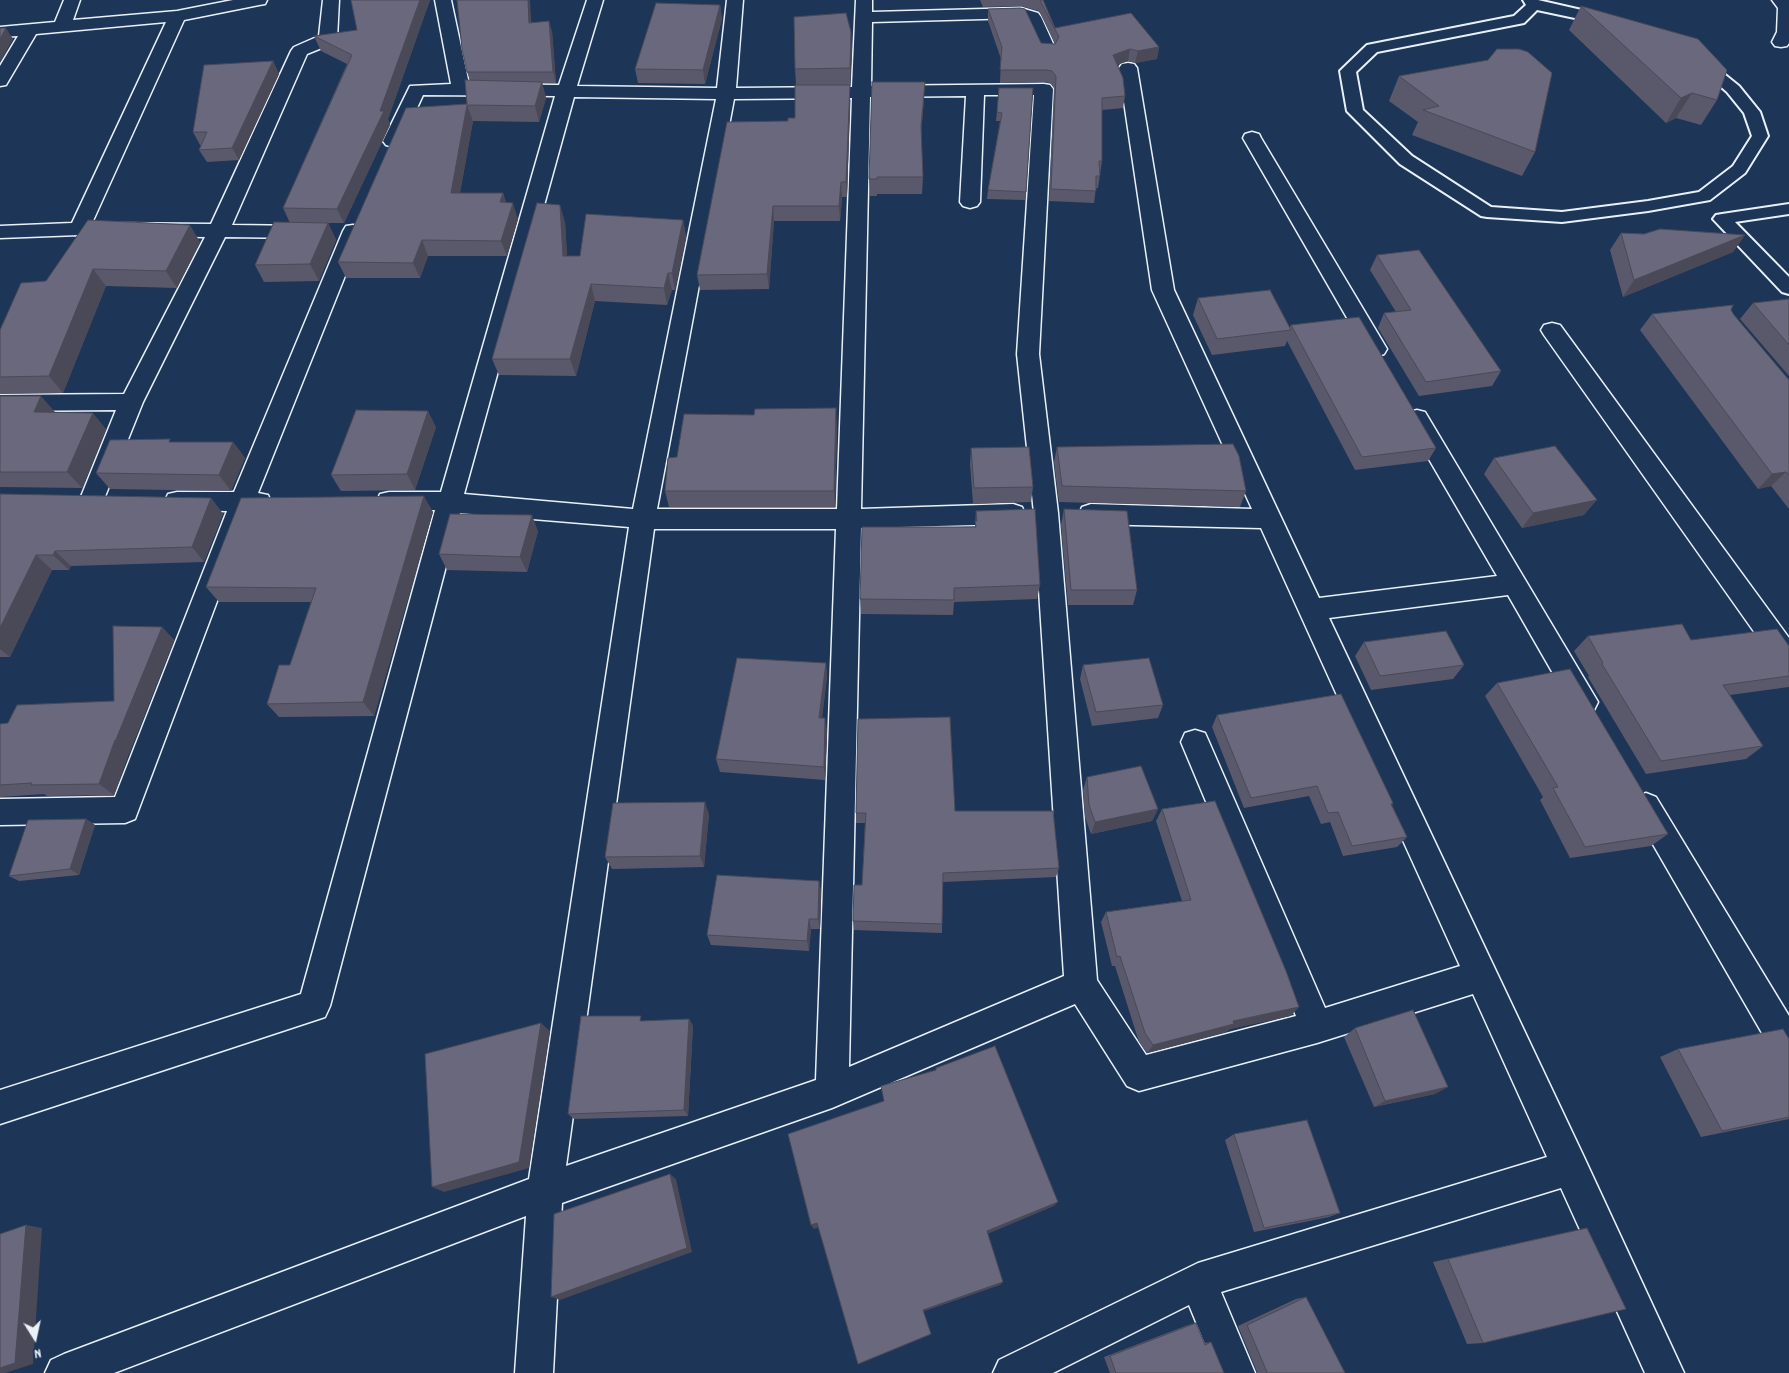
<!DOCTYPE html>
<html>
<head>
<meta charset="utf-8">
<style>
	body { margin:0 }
	#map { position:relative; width:1789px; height:1373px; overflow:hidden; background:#1d3557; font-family:Dekko,sans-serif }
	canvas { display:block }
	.north { position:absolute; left:10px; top:1313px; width:50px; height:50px; -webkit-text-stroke:4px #1d3557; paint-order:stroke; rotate:170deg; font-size:14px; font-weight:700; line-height:20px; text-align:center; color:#e8f1f8 }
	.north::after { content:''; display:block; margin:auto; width:18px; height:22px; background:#e8f1f8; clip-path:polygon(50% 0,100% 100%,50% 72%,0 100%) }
</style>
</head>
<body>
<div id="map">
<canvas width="1789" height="1373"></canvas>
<div class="north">N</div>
</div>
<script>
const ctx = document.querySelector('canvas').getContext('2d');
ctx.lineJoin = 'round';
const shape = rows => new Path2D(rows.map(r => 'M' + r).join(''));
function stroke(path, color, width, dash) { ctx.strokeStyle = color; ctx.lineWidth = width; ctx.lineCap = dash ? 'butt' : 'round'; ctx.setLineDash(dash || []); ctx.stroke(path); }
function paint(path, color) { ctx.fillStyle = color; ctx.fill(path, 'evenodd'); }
const service = shape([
	[1523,0,1538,0,1586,11,1613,18,1615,21,1613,24,1608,25,1537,10,1524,23,1377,52,1356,72,1363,110,1412,156,1491,207,1562,212,1648,201,1699,192,1733,166,1752,136,1744,113,1727,92,1690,60,1693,57,1698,55,1703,57,1739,86,1760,112,1768,136,1745,173,1710,200,1648,211,1562,222,1487,217,1481,216,1400,164,1347,111,1340,71,1367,45,1514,16,1526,5,1523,0],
	[1789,204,1789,214,1735,222,1789,277,1789,294,1782,292,1713,219,1716,215,1722,214,1789,204]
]);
const minor = shape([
	[64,0,80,0,73,20,177,11,233,0,267,0,265,4,259,5,184,20,92,223,211,224,291,51,294,47,319,36,323,0,339,0,337,39,334,43,307,54,232,225,306,226,313,227,316,232,313,237,306,238,225,237,143,402,104,499,101,506,92,508,83,506,80,499,116,410,0,411,0,395,124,394,205,237,79,235,0,238,0,226,72,223,166,22,36,34,6,85,0,86,0,66,18,36,0,37,0,27,55,22,64,0],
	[435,0,451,0,469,84,559,85,587,0,603,0,577,86,717,88,727,0,743,0,736,88,852,87,856,0,872,0,872,12,1021,8,1038,13,1041,17,1056,50,1053,54,1047,55,1041,54,1025,20,1019,18,872,22,871,86,1044,84,1050,85,1053,89,1039,354,1058,513,1097,980,1146,1055,1296,1016,1181,742,1185,733,1195,730,1205,733,1209,742,1325,1008,1460,966,1261,528,1091,524,1082,521,1079,514,1082,507,1091,504,1252,509,1152,290,1119,68,1122,64,1128,63,1134,64,1137,68,1174,290,1319,598,1497,576,1405,418,1409,412,1417,410,1425,412,1598,702,1594,710,1584,714,1574,710,1508,595,1329,618,1583,1155,1684,1373,1645,1373,1561,1188,1221,1292,1255,1373,1217,1373,1189,1305,1053,1373,993,1373,999,1360,1198,1263,1547,1157,1473,994,1317,1043,1139,1091,1127,1086,1075,1004,832,1108,562,1203,553,1373,515,1373,526,1216,114,1373,45,1373,51,1360,64,1354,529,1179,629,527,460,513,330,1006,325,1017,0,1124,0,1090,301,994,435,510,389,510,380,508,377,501,380,494,389,492,441,492,555,96,423,95,400,145,393,147,386,145,383,141,410,86,451,84,435,0],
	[984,95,1034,95,1017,354,1034,513,1064,976,849,1067,861,528,1013,524,1022,521,1025,514,1022,507,1013,504,861,509,870,97,966,96,960,202,963,206,970,208,977,206,980,202,984,95],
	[574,97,716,99,633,509,464,494,574,97],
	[852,98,837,509,657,509,734,99,852,98],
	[654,529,836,529,816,1080,566,1166,654,529],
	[1772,0,1789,0,1789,43,1787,46,1781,47,1775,46,1772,42,1777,32,1778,8,1772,0],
	[1252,132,1259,134,1261,138,1387,349,1384,354,1376,357,1368,354,1365,349,1243,138,1245,134,1252,132],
	[353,225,360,226,363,231,258,493,268,495,271,502,268,509,251,511,135,819,125,823,0,825,0,799,115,797,227,511,177,510,168,508,165,501,168,494,177,492,234,492,343,231,346,226,353,225],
	[1552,323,1560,325,1789,638,1789,670,1779,667,1544,335,1541,330,1544,325,1552,323],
	[1646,793,1656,797,1789,1016,1789,1064,1777,1059,1636,815,1631,806,1636,797,1646,793]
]);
stroke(service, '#e8f1f8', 4);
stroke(minor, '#e8f1f8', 3);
paint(service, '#1d3557');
paint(minor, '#1d3557');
paint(shape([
	[351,0,430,0,388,119,390,125,344,223,328,223,336,240,319,281,264,282,255,265,290,223,283,208,347,64,321,51,314,36,357,30],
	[980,0,1043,0,1055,28,1159,47,1157,59,1135,63,1128,61,1117,65,1125,96,1123,108,1102,110,1102,161,1098,188,1096,188,1094,203,1049,201,1054,88,1050,83,1044,82,1000,83,1001,59,988,21,988,9,1041,43,1055,44,1039,11,1021,6,983,7],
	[720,5,722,19,705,84,638,83,635,69],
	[1581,6,1717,100,1701,125,1676,118,1666,123,1569,30],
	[531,22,552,31,556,83,542,83,546,98,539,122,473,121,460,193,503,193,506,203,518,219,507,256,428,256,420,278,346,278,338,262,467,104,470,80,467,72],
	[852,49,850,85,850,100,847,197,842,197,840,221,774,221,769,289,700,290,697,275,788,121,795,118,796,85,795,69],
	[273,61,279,74,239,160,207,162,199,150,202,145,200,145,193,132],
	[1399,76,1535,152,1522,176,1412,135,1418,122,1389,101],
	[999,88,1026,192,1025,200,987,199,988,190,1000,121,996,121],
	[924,99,921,135,923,177,922,194,877,194,877,196,870,196,869,179],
	[683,220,686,237,675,290,672,290,667,305,595,301,576,376,499,375,492,359,565,222,567,256,580,256],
	[1621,233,1644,234,1745,235,1733,252,1623,297,1610,250],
	[200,242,177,288,106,286,63,393,0,394,0,330,46,281],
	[1377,255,1501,371,1492,386,1419,396,1378,328,1384,313,1396,312,1370,270],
	[1198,298,1290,327,1291,325,1436,448,1428,461,1355,470,1287,341,1285,346,1212,355,1193,315],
	[1789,299,1789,376,1740,319,1753,303],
	[1731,310,1734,315,1789,380,1789,509,1771,486,1758,489,1640,330,1652,314],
	[0,396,106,429,82,488,0,487],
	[837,425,835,507,669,507,665,491,677,457],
	[436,427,415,490,341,491,331,475],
	[172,442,233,442,245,458,231,491,110,489,96,473],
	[1057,447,1246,491,1240,507,1059,502,1054,462],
	[971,448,1033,487,1031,502,973,504,970,464],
	[1494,458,1584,515,1522,528,1484,474],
	[0,494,211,498,223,514,204,562,71,566,69,570,52,570,10,657,0,657],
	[1064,509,1137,590,1133,605,1068,605,1061,525],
	[976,511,1040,585,1037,599,954,602,953,615,861,614,860,599,975,527],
	[433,512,374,716,279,717,267,704,290,665,311,602,219,602,206,587],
	[538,531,527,572,447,570,439,554],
	[162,627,174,640,129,754,129,753,114,795,47,796,44,794,0,797,0,724,8,723,114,701],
	[1588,636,1691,640,1789,646,1789,687,1730,695,1763,746,1746,759,1646,774,1588,677,1589,676,1574,651],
	[1364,642,1464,665,1453,679,1371,690,1355,656],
	[826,663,827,677,822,718,827,731,825,780,720,772,716,759],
	[1083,665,1163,705,1158,718,1092,726,1080,679],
	[1497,683,1668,834,1651,846,1570,858,1540,800,1543,797,1485,696],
	[1217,715,1393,803,1392,805,1407,837,1397,847,1343,856,1330,822,1321,824,1309,796,1244,808,1212,727],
	[1087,777,1158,809,1152,821,1091,834,1085,817,1083,790],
	[1162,809,1299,1007,1290,1016,1230,1029,1226,1032,1147,1053,1139,1042,1115,966,1112,966,1101,922,1106,912,1182,901,1156,821],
	[955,811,1059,868,1056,877,943,882,942,924,942,933,854,930,853,921,862,885,865,823,856,823,856,813],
	[709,814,704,867,612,869,605,857],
	[86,819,95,825,79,875,19,881,9,876],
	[819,881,821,892,820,929,811,929,809,951,711,945,707,935],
	[689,1019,693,1026,688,1116,574,1119,568,1114],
	[1355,1028,1435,1094,1374,1107,1344,1037],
	[1789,1039,1789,1119,1701,1137,1660,1057,1678,1049],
	[1234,1134,1340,1213,1329,1217,1254,1232,1225,1140],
	[1587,1228,1483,1343,1467,1344,1433,1262],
	[1306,1297,1345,1373,1256,1373,1257,1372,1238,1326,1296,1299],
	[1196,1323,1204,1343,1211,1342,1224,1373,1110,1373,1104,1357,1188,1325]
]), '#5a596b');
paint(shape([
	[420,0,430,0,388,119,390,125,344,223,337,209,380,111],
	[528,0,530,0,532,33,529,23],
	[720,5,722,19,705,84,703,70],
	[549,21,552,31,556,83,553,72],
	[6,28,13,39,0,62,0,39],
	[851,32,852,49,850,85,850,68],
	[1159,47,1157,59,1135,63,1138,51],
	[1130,49,1128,61,1111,67,1113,55],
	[273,61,279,74,239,160,232,148],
	[542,82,546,98,539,122,535,106],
	[925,82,924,99,920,143,921,126],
	[850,85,850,100,847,197,846,182],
	[1692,93,1676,118,1666,123,1681,98],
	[467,105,473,121,457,209,451,193],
	[841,182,842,197,840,221,839,206],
	[503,193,508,208,500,202],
	[513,203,518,219,507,256,501,241],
	[560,205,565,222,568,273,563,256],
	[773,206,774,221,769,289,767,274],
	[683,220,686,237,675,290,672,273],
	[328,223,336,240,319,281,310,264],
	[190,225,200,242,177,288,166,271],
	[1745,235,1733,252,1623,297,1634,280],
	[422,240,428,256,420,278,413,263],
	[93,269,106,286,63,393,49,376],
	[668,273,672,290,667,305,664,288],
	[591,284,595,301,576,376,570,359],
	[41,396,55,412,34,412],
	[836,408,837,425,835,507,834,491],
	[428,411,436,427,415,490,407,474],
	[93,413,106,429,82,488,67,472],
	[233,442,245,458,231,491,219,475],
	[1786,472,1771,486,1758,489,1772,474],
	[424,496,433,512,374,716,363,702],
	[211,498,223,514,204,562,192,547],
	[1597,500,1584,515,1522,528,1533,513],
	[532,515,538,531,527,572,520,557],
	[55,551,71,566,69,570,53,555],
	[36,555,52,570,10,657,0,649,0,628],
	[162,627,174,640,129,754,129,753,114,795,99,784,115,740],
	[826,663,827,677,820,731,819,718],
	[825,718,827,731,825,780,824,767],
	[705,802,709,814,704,867,700,856],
	[1158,809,1152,821,1091,834,1095,822],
	[86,819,95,825,79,875,70,869],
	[819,881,821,892,820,929,818,919],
	[809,919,811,929,809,951,807,941],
	[1299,1007,1290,1016,1230,1029,1226,1032,1147,1053,1153,1045,1233,1021],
	[689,1019,693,1026,688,1116,684,1110],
	[541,1023,550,1031,529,1168,444,1192,432,1187],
	[1448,1087,1435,1094,1374,1107,1385,1101],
	[670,1174,676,1179,692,1252,560,1300,551,1297],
	[1058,1202,1054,1206,985,1235,987,1231],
	[817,1223,819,1227,814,1229,811,1225],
	[26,1225,42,1228,33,1364,5,1373,0,1373,0,1368],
	[1003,1282,1000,1285,922,1312,923,1310],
	[931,1334,930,1335,859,1364,858,1364]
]), '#4a4957');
const building = shape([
	[351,0,420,0,380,111,384,111,337,209,283,208,352,55,314,36,357,30,351,0],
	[457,0,528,0,529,23,549,21,553,72,467,72,462,49,457,0],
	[1040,0,1043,0,1055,28,1131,13,1159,47,1138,51,1130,49,1113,55,1123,78,1125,96,1102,98,1102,161,1099,161,1100,176,1096,176,1096,191,1051,189,1056,76,1052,71,1046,70,1000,70,1002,47,988,9,1020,8,1025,9,1041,43,1055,44,1059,37,1040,0],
	[656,3,720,5,703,70,635,69,656,3],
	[1581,6,1698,39,1727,70,1717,100,1692,93,1681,98,1581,6],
	[846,13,851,32,850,68,795,69,794,17,846,13],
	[0,28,6,28,0,39,0,28],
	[1497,49,1519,49,1528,52,1552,73,1535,152,1423,110,1439,106,1399,76,1488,60,1497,49],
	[273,61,232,148,199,150,207,132,193,132,204,65,273,61],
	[465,80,542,82,535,106,467,105,451,193,503,193,500,202,513,203,501,241,422,240,413,263,338,262,406,108,467,104,465,80],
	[872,82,925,82,921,126,923,177,877,177,877,179,869,179,872,82],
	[795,85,850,85,846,182,841,182,839,206,773,206,767,274,697,275,727,122,788,121,788,118,795,118,795,85],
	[999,88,1033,88,1026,192,988,190,1002,113,997,112,999,88],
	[537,203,560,205,563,256,580,256,586,214,683,220,672,273,668,273,664,288,591,284,570,359,492,359,537,203],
	[88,220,190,225,166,271,93,269,49,376,0,377,0,330,21,283,46,281,88,220],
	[274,222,328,223,310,264,255,265,274,222],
	[1660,229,1745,235,1634,280,1621,233,1644,234,1660,229],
	[1419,250,1501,371,1426,382,1384,313,1411,310,1377,255,1419,250],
	[1270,290,1291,330,1217,339,1198,298,1270,290],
	[1789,299,1789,345,1753,303,1789,299],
	[1733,305,1731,310,1734,315,1789,380,1789,475,1786,472,1772,474,1652,314,1733,305],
	[1359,317,1436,448,1362,457,1291,325,1359,317],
	[0,396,41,396,34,412,93,413,67,472,0,472,0,396],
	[836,408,834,491,665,491,668,458,677,457,684,414,754,415,755,409,836,408],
	[356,410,428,411,407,474,331,475,356,410],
	[170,439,169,442,233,442,219,475,96,473,110,440,170,439],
	[1233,444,1239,456,1246,491,1062,486,1057,447,1233,444],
	[1555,446,1597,500,1533,513,1494,458,1555,446],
	[1029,447,1033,487,974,488,971,448,1029,447],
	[0,494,211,498,192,547,55,551,53,555,36,555,0,628,0,494],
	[424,496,363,702,267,704,279,665,290,665,316,588,206,587,241,498,424,496],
	[1035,509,1040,585,954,588,954,600,860,599,862,527,976,527,975,521,977,521,976,511,1035,509],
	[1064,509,1127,511,1137,590,1071,590,1064,509],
	[450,514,532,515,520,557,439,554,450,514],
	[1682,624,1691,640,1777,629,1789,646,1789,676,1723,685,1763,746,1661,761,1602,664,1603,663,1588,636,1682,624],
	[113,626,162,627,115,742,115,740,99,784,31,785,32,783,0,785,0,724,8,723,17,705,114,701,113,626],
	[1446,631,1464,665,1380,676,1364,642,1446,631],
	[737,658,826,663,819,718,825,718,824,767,716,759,737,658],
	[1149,658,1163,705,1096,712,1083,665,1149,658],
	[1570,669,1668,834,1585,847,1553,788,1558,787,1497,683,1570,669],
	[1341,694,1393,803,1391,804,1407,837,1352,846,1338,812,1328,813,1317,786,1251,798,1217,715,1341,694],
	[950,717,955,811,1053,811,1059,868,943,873,942,924,853,921,854,885,862,885,866,813,856,813,858,719,950,717],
	[1141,766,1158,809,1095,822,1089,805,1087,777,1141,766],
	[1215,801,1286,971,1299,1007,1233,1021,1234,1024,1153,1045,1145,1033,1120,956,1117,957,1106,912,1191,900,1162,809,1215,801],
	[705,802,700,856,605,857,613,803,705,802],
	[86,819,70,869,9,876,28,820,86,819],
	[717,875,819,881,818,919,809,919,807,941,707,935,717,875],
	[1413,1010,1448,1087,1385,1101,1355,1028,1413,1010],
	[581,1016,641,1016,640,1021,689,1019,684,1110,568,1114,581,1016],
	[541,1023,519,1162,432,1187,425,1054,541,1023],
	[1783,1029,1789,1039,1789,1117,1722,1131,1678,1049,1783,1029],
	[995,1046,1058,1202,987,1231,1003,1282,923,1310,931,1334,858,1364,817,1223,811,1225,788,1134,884,1101,881,1086,936,1070,936,1068,995,1046],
	[1307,1120,1340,1213,1264,1228,1234,1134,1307,1120],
	[670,1174,687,1248,551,1297,554,1214,670,1174],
	[26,1225,15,1363,0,1368,0,1234,26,1225],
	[1587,1228,1626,1309,1483,1343,1448,1259,1587,1228],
	[1306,1297,1345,1373,1266,1373,1267,1372,1247,1325,1306,1297],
	[1196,1323,1205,1345,1211,1342,1224,1373,1116,1373,1110,1356,1196,1323]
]);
paint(building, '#69687c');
stroke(building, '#4a4957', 1);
</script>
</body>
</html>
